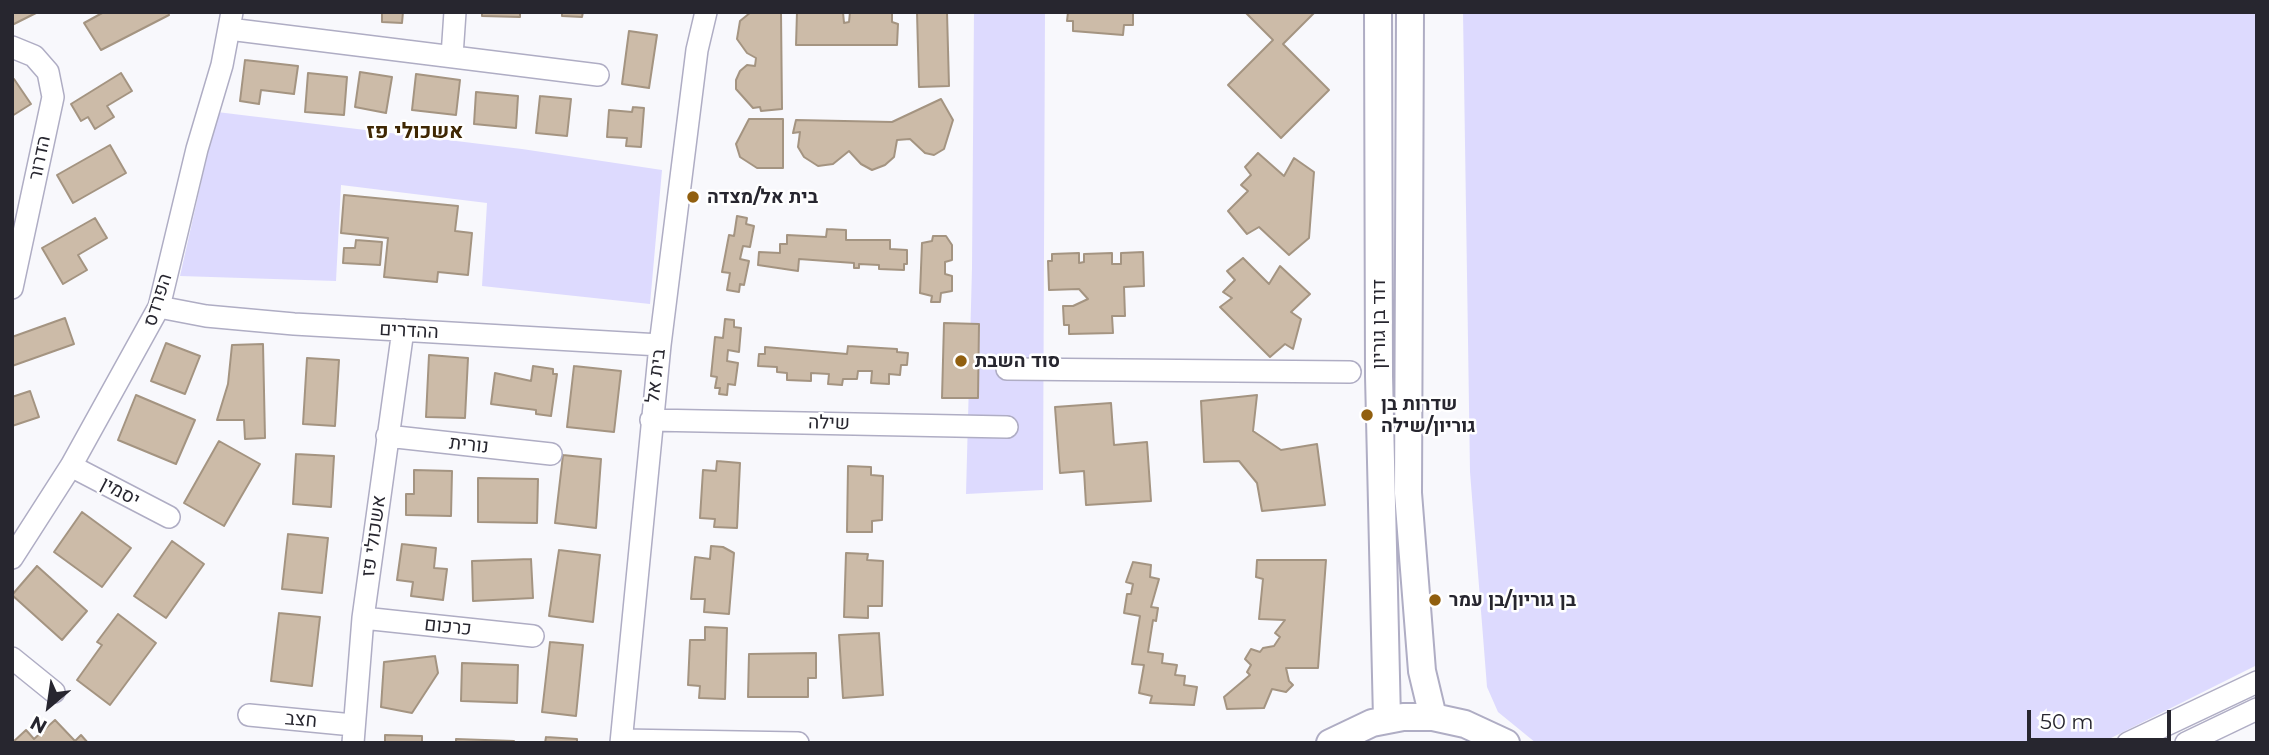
<!DOCTYPE html>
<html>
<head>
<meta charset="utf-8">
<style>
	body { margin:0 }
	#map { position:relative; width:2269px; height:755px; overflow:hidden; background:#f8f8fc; font-family:Montserrat,sans-serif }
	canvas { display:block }
	.frame { position:absolute; inset:0; border:14px solid #27262f; pointer-events:none }
	.north { position:absolute; left:14px; top:671px; width:70px; height:70px; -webkit-text-stroke:5px #fff; paint-order:stroke; rotate:209deg; font-size:19px; font-weight:700; line-height:28px; text-align:center; color:#27262f }
	.north::after { content:''; display:block; margin:auto; width:24px; height:32px; background:#27262f; clip-path:polygon(50% 0,100% 100%,50% 72%,0 100%) }
	.scale { position:absolute; left:2027px; top:710px; width:144px; height:32px; box-sizing:border-box; border:4px solid #27262f; border-top:0; padding-left:9px; font-size:21px; line-height:24px; white-space:nowrap; color:#27262f; -webkit-text-stroke:5px #fff; paint-order:stroke }
</style>
</head>
<body>
<div id="map">
<canvas width="2269" height="755"></canvas>
<div class="frame"></div>
<div class="north">N</div>
<div class="scale">50 m</div>
</div>
<script>
const ctx = document.querySelector('canvas').getContext('2d');
ctx.lineJoin = 'round';
function paint(path, color) { ctx.fillStyle = color; ctx.fill(path, 'evenodd'); }
const shape = rows => new Path2D(rows.map(r => 'M' + r).join(''));
function stroke(path, color, width, dash) { ctx.strokeStyle = color; ctx.lineWidth = width; ctx.lineCap = dash ? 'butt' : 'round'; ctx.setLineDash(dash || []); ctx.stroke(path); }
function drawText(font, color, halo, rows, align = 'center') {
  ctx.font = font + ' Montserrat,Heebo,sans-serif'; ctx.lineWidth = 5; ctx.setLineDash([]); ctx.textBaseline = 'middle'; ctx.strokeStyle = halo; ctx.fillStyle = color; for (const [text, x, y, turn = 0] of rows) {
    ctx.save(); ctx.translate(x, y); ctx.rotate((+turn || 0) * Math.PI / 180); ctx.textAlign = isNaN(turn) ? turn : align; if (halo) ctx.strokeText(text, 0, 0); ctx.fillText(text, 0, 0); ctx.restore();
  }
}
paint(shape([
	[974,12,1045,12,1043,490,966,494,972,268],
	[1463,12,2257,12,2257,665,2101,743,1536,743,1498,712,1487,687,1470,472],
	[217,112,522,149,662,170,650,304,482,286,487,203,341,185,336,281,180,276]
]), '#dddafe');
const building = shape([
	[12,12,38,12,12,25,12,12],
	[104,12,168,12,169,15,101,50,84,23,104,12],
	[382,12,403,12,402,23,382,22,382,12],
	[482,12,520,12,520,17,482,16,482,12],
	[562,12,583,12,582,17,562,16,562,12],
	[751,12,781,12,782,109,761,111,760,107,753,108,736,89,736,80,740,71,747,65,755,66,756,58,747,53,737,39,740,21,751,12],
	[797,12,843,12,844,23,849,22,850,12,892,12,892,22,898,24,897,45,796,45,797,12],
	[917,12,947,12,949,86,919,87,917,12],
	[1068,12,1133,12,1133,25,1124,25,1123,35,1073,31,1073,21,1067,21,1068,12],
	[1245,12,1315,12,1283,44,1329,90,1281,138,1228,85,1273,40,1245,12],
	[629,31,657,35,649,88,622,84,629,31],
	[245,60,298,66,294,94,261,90,259,104,240,101,245,60],
	[360,72,392,77,386,113,355,107,360,72],
	[121,73,132,91,107,106,114,117,95,129,88,117,81,121,71,104,121,73],
	[308,73,347,77,344,115,305,112,308,73],
	[416,74,460,80,456,115,412,110,416,74],
	[14,79,31,104,12,116,12,80,14,79],
	[476,92,518,96,516,128,474,124,476,92],
	[540,96,571,99,567,136,536,133,540,96],
	[941,99,953,120,944,149,934,155,925,153,910,139,897,140,894,157,885,165,872,170,861,164,849,151,833,164,818,166,804,157,798,147,800,132,793,133,796,120,892,122,941,99],
	[633,107,644,108,641,147,626,146,627,138,607,137,609,110,632,112,633,107],
	[749,119,783,119,783,168,757,168,740,157,736,144,749,119],
	[110,145,126,173,73,203,57,175,110,145],
	[1258,153,1284,176,1294,158,1314,172,1309,238,1289,255,1259,227,1247,234,1228,211,1248,191,1241,185,1251,175,1245,167,1258,153],
	[344,195,458,206,455,231,472,233,468,275,438,272,437,282,384,277,388,238,341,233,344,195],
	[737,216,747,218,746,224,754,226,750,247,743,246,740,259,749,261,744,285,740,284,739,292,727,290,730,273,722,272,729,235,734,236,737,216],
	[95,218,107,238,78,255,87,270,63,284,42,248,95,218],
	[827,229,846,230,846,240,890,240,890,249,907,250,907,264,904,264,904,270,879,269,879,265,859,264,859,268,854,268,854,263,799,259,798,271,758,265,759,252,780,253,780,244,787,244,787,235,826,237,827,229],
	[933,236,946,236,952,245,952,260,945,262,945,274,952,276,952,291,941,293,940,302,931,302,932,296,920,293,922,243,932,241,933,236],
	[356,240,382,242,380,265,343,263,344,248,355,248,356,240],
	[1143,252,1144,286,1124,287,1125,316,1112,316,1113,333,1069,334,1069,325,1064,325,1063,306,1073,306,1088,299,1079,289,1049,290,1048,261,1052,261,1052,254,1079,253,1079,263,1084,262,1084,254,1112,253,1112,264,1121,264,1121,253,1143,252],
	[1243,258,1269,284,1280,266,1310,294,1291,312,1301,319,1293,349,1285,344,1270,357,1220,307,1232,298,1223,292,1235,280,1227,271,1243,258],
	[65,318,74,344,12,366,12,337,65,318],
	[725,319,734,320,734,327,741,328,739,352,728,350,727,361,738,363,735,385,728,384,727,395,719,394,720,388,715,388,717,377,711,376,715,337,723,338,725,319],
	[944,323,979,324,978,398,942,398,944,323],
	[166,343,200,356,185,394,151,381,166,343],
	[263,344,265,438,245,439,244,420,217,420,228,384,232,345,263,344],
	[848,346,897,349,897,352,908,353,907,365,901,365,900,375,889,374,889,384,871,383,872,371,858,371,857,379,843,379,842,385,828,384,829,374,811,373,811,381,787,380,787,373,777,372,777,367,758,366,759,354,765,354,765,347,847,354,848,346],
	[429,355,468,358,465,418,426,417,429,355],
	[307,358,339,360,335,426,303,424,307,358],
	[533,366,553,369,553,374,557,374,551,416,536,414,536,410,491,404,495,373,531,381,533,366],
	[574,366,621,371,614,432,567,427,574,366],
	[30,391,39,417,12,426,12,397,30,391],
	[136,395,195,420,176,464,118,440,136,395],
	[1257,395,1253,431,1281,450,1317,444,1325,505,1262,511,1257,483,1239,461,1204,462,1201,401,1257,395],
	[1111,403,1114,445,1147,442,1151,501,1086,505,1084,471,1060,473,1055,407,1111,403],
	[219,441,260,464,224,526,184,503,219,441],
	[296,454,334,456,331,507,293,504,296,454],
	[563,455,601,459,596,528,555,523,563,455],
	[717,461,740,463,737,528,714,527,715,519,700,518,703,470,716,471,717,461],
	[848,466,871,467,871,475,883,476,882,520,872,521,872,532,847,532,848,466],
	[414,470,452,471,451,516,406,515,406,494,414,494,414,470],
	[478,478,538,479,537,523,478,522,478,478],
	[82,512,131,548,102,587,54,552,82,512],
	[288,534,328,538,322,593,282,589,288,534],
	[172,541,204,564,166,618,134,596,172,541],
	[402,544,436,548,434,568,447,569,443,600,411,596,413,582,397,580,402,544],
	[711,546,723,547,734,553,729,614,704,612,705,599,691,599,695,557,710,559,711,546],
	[559,550,600,555,593,622,549,616,559,550],
	[846,553,868,554,867,560,883,561,882,606,868,606,868,618,844,617,846,553],
	[531,559,533,598,473,601,472,561,531,559],
	[1257,560,1326,560,1318,668,1286,668,1289,681,1293,685,1286,692,1272,689,1264,708,1227,709,1224,697,1250,675,1247,672,1251,665,1245,659,1251,649,1260,652,1263,648,1274,646,1280,637,1275,633,1285,620,1259,619,1263,579,1256,577,1257,560],
	[1133,562,1151,565,1150,577,1159,579,1151,607,1158,608,1156,621,1153,620,1148,652,1163,654,1162,663,1177,665,1175,675,1185,676,1184,685,1197,687,1194,705,1150,703,1152,696,1139,693,1144,665,1132,664,1140,616,1124,613,1127,594,1131,594,1133,584,1126,582,1133,562],
	[37,566,87,611,62,640,12,595,37,566],
	[279,613,320,617,312,686,271,681,279,613],
	[118,614,156,643,110,705,77,680,102,645,97,642,118,614],
	[705,627,727,628,725,699,699,698,700,686,688,685,690,640,705,640,705,627],
	[879,633,883,695,843,698,839,635,879,633],
	[550,642,583,645,576,716,542,712,550,642],
	[816,653,816,678,808,678,808,697,748,697,749,654,816,653],
	[435,656,438,673,412,713,381,707,384,662,435,656],
	[462,663,518,665,517,703,461,701,462,663],
	[55,720,75,741,81,735,88,743,12,743,26,730,34,739,55,720],
	[385,735,422,736,422,743,385,743,385,735],
	[546,737,577,739,577,743,545,743,546,737],
	[456,739,514,741,514,743,456,743,456,739]
]);
paint(building, '#ccbba8');
stroke(building, '#a49481', 2);
const minor = shape([
	[229,29,598,75],
	[12,47,34,56,48,72,53,97,12,288],
	[452,56,455,12],
	[159,307,206,316,294,324,660,345],
	[1007,369,1350,372],
	[651,420,1007,427],
	[387,436,551,454],
	[71,466,169,517],
	[12,558,71,466,159,307,197,149,222,65,232,12],
	[363,618,533,636],
	[12,658,54,692],
	[249,715,353,725],
	[622,740,798,743],
	[353,743,363,618,403,330],
	[621,743,660,345,697,50,706,12],
	[2128,743,2257,682],
	[2186,743,2257,709]
]);
const major = shape([
	[1378,12,1379,376,1387,719],
	[1410,12,1408,493,1422,671,1433,717],
	[1330,743,1372,723,1403,717,1433,717,1465,724,1506,743]
]);
stroke(minor, '#afadc4', 24);
stroke(major, '#afadc4', 30);
stroke(minor, '#fff', 21);
stroke(major, '#fff', 26);
for (const [x, y, r, color] of [
	[693,197,7,"#915f0f"],
	[961,361,7,"#915f0f"],
	[1367,415,7,"#915f0f"],
	[1435,600,7,"#915f0f"]
]) { const dot = new Path2D(); dot.arc(x, y, r, 0, 2 * Math.PI); ctx.fillStyle = color; ctx.fill(dot); stroke(dot, '#fff', 2.5); }
drawText('19px', '#27262f', '#fff', [
	["הדרור",40,158,-78],
	["הפרדס",158,300,-72],
	["דוד בן גוריון",1379,324,-90],
	["ההדרים",409,331,3],
	["בית אל",656,376,-83],
	["שילה",829,423,1],
	["נורית",469,445,6],
	["יסמין",120,492,28],
	["אשכולי פז",374,536,-82],
	["כרכום",448,627,6],
	["חצב",301,720,5]
]);
drawText('bold 19px', '#27262f', '#fff', [
	["בית אל/מצדה",707,197],
	["סוד השבת",975,361],
	["שדרות בן",1381,404],
	["גוריון/שילה",1381,426],
	["בן גוריון/בן עמר",1449,600]
], 'left');
drawText('bold 21px', '#3f2703', '#fff', [
	["אשכולי פז",415,132]
]);
</script>
</body>
</html>
